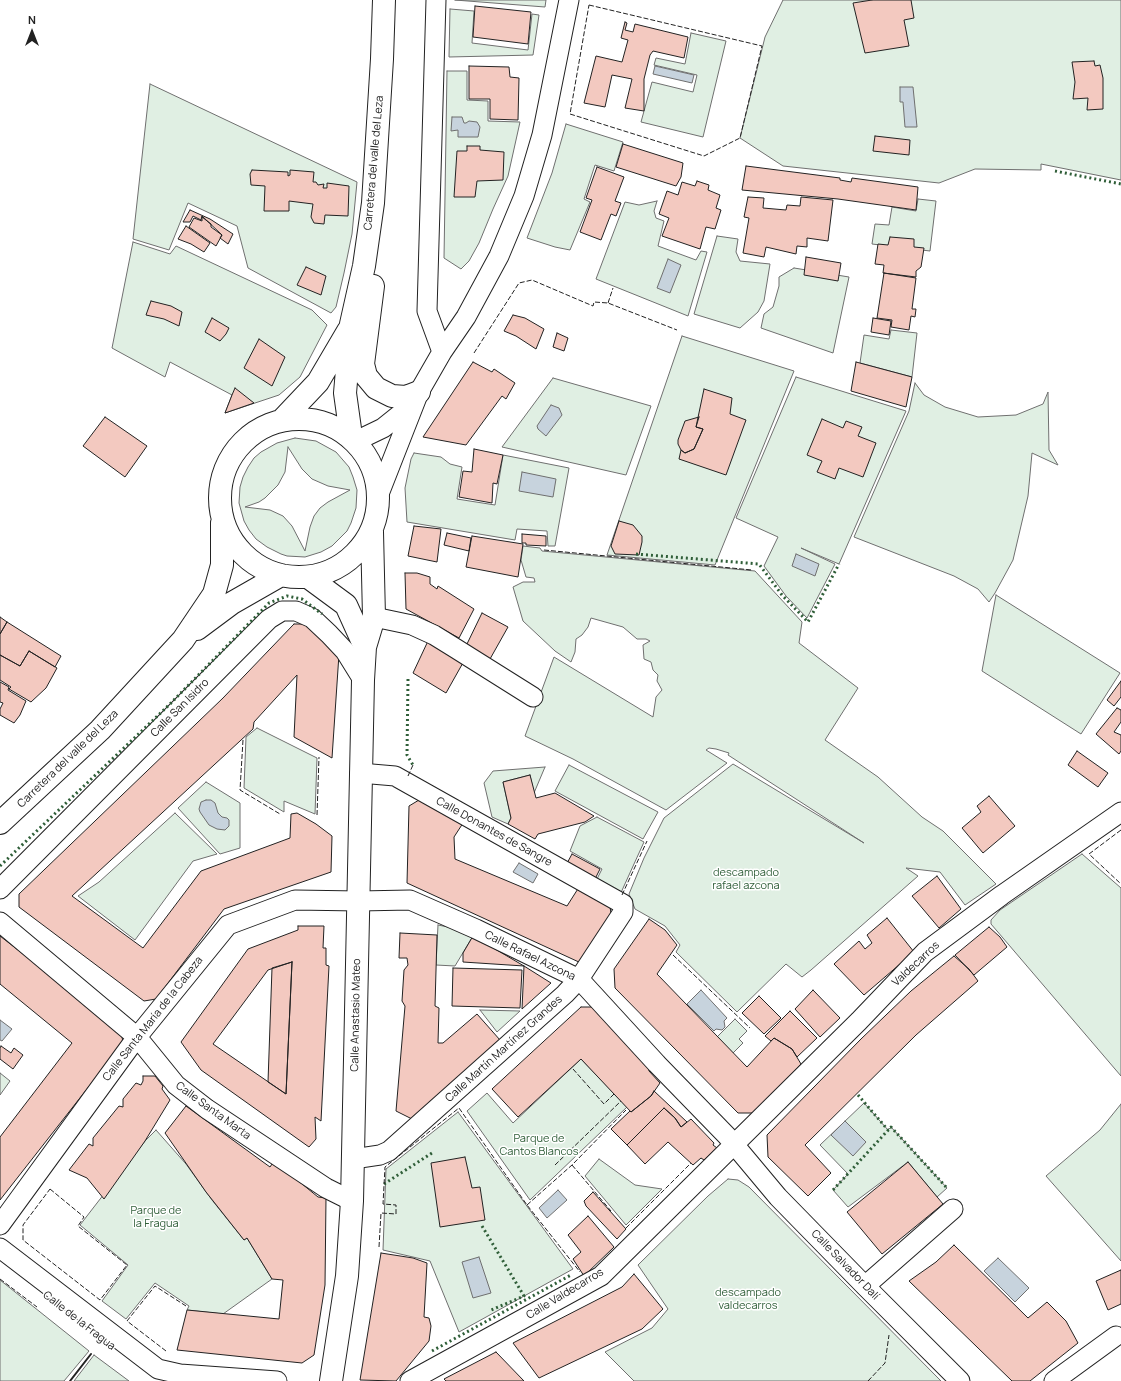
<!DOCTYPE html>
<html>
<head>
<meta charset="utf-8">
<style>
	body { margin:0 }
	#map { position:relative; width:1121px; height:1381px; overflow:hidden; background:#fff; font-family:Manrope,sans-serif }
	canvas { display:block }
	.north { position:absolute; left:12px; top:12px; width:40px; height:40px; -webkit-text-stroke:3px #fff; paint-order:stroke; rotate:0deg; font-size:11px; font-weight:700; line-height:16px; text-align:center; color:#222 }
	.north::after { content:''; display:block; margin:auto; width:14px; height:18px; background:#222; clip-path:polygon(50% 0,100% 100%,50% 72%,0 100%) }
</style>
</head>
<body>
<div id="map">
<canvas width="1121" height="1381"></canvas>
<div class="north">N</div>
</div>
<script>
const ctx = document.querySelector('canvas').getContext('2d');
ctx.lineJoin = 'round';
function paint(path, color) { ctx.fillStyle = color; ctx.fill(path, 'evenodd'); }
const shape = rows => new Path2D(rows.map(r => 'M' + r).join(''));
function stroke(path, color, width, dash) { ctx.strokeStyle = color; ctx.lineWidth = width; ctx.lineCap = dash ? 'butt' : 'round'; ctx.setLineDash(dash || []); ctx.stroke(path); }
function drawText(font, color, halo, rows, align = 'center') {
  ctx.font = font + ' Manrope,sans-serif'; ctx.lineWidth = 3; ctx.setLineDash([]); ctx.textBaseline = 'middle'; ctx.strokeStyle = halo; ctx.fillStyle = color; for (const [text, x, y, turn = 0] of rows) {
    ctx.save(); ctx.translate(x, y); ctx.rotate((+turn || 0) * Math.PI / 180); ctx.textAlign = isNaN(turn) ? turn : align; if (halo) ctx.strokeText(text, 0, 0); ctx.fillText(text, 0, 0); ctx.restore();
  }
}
const green = shape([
	[455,0,546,0,545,7,455,0],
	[783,0,1121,0,1121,180,1041,164,1041,170,975,169,939,183,783,166,740,138,765,37,783,0],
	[450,9,474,11,472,43,528,50,532,14,539,15,533,55,449,57,450,9],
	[691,33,726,41,703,137,641,122,652,82,693,92,697,75,654,65,656,58,685,64,691,33],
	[447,71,467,71,467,100,488,101,488,121,520,122,508,176,493,209,479,243,469,261,461,269,444,258,447,71],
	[150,84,357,182,352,234,344,273,336,307,331,313,248,268,237,226,188,203,169,250,133,239,150,84],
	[566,124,623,142,614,171,595,165,584,199,590,202,570,250,555,247,527,238,552,173,566,124],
	[918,199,936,201,930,251,872,244,875,224,889,225,892,207,916,211,918,199],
	[657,201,654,211,656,218,664,221,658,246,696,260,701,251,707,252,688,316,596,279,625,202,639,205,657,201],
	[717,236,738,239,736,252,740,261,770,264,764,301,758,312,740,328,694,314,717,236],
	[133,242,170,254,176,246,312,310,327,325,300,377,279,395,225,413,232,395,170,362,165,377,112,348,133,242],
	[794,268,849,277,833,353,761,328,764,314,773,307,779,286,779,277,794,268],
	[891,330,917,333,912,377,860,363,864,335,889,339,891,330],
	[682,336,794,371,715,565,607,555,682,336],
	[796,377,906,411,839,564,801,548,835,564,807,618,786,596,764,566,778,537,736,518,796,377],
	[553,378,651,406,626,475,502,447,553,378],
	[915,383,924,395,945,407,978,417,1016,415,1043,404,1048,392,1049,450,1058,465,1032,453,1028,496,1013,560,995,593,989,602,978,589,954,576,854,537,909,411,915,383],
	[295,438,316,441,336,452,349,467,353,477,357,490,356,508,351,523,347,531,332,546,321,552,305,557,287,556,281,554,267,547,256,539,249,530,244,521,239,503,240,487,243,477,248,467,254,458,261,452,277,443,295,438],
	[288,447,302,469,312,479,328,486,350,490,328,502,320,508,314,516,310,527,305,551,292,526,283,516,270,510,245,507,259,502,265,498,278,485,285,472,288,447],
	[414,453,441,457,450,464,462,467,457,499,495,505,503,455,569,468,555,546,548,546,547,531,517,529,515,540,407,522,405,488,411,459,414,453],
	[523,546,540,548,542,551,755,571,802,622,799,643,858,688,825,740,878,777,922,817,943,831,996,884,965,905,940,872,906,868,918,876,811,970,802,977,786,964,737,1012,676,952,680,945,665,926,635,909,629,894,644,858,664,818,733,764,864,843,728,755,729,753,716,749,709,748,706,750,727,763,666,810,573,759,525,736,554,657,653,717,656,697,662,690,657,681,658,675,653,670,651,662,644,659,643,645,650,641,646,639,637,639,623,627,591,618,588,627,582,635,576,639,575,652,571,662,555,651,523,621,513,587,523,582,535,582,534,578,526,577,521,560,523,546],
	[996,595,1120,673,1081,734,982,671,996,595],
	[257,728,317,758,315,814,284,801,284,812,244,788,246,737,257,728],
	[569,765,658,812,643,839,555,791,569,765],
	[545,767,534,793,530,775,503,782,511,818,508,824,492,817,484,783,493,771,545,767],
	[206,782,240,803,240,848,220,854,178,808,206,782],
	[175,813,217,854,193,861,135,940,78,896,99,882,175,813],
	[597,817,644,842,619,897,595,883,602,869,570,851,580,826,597,817],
	[1082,854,1121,888,1121,1076,991,924,991,920,1000,910,1082,854],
	[438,925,458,929,473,936,455,966,436,965,438,925],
	[480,1010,520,1011,497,1032,480,1010],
	[735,1019,747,1031,739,1039,743,1043,733,1053,717,1037,735,1019],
	[581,1059,627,1107,530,1200,467,1111,487,1093,513,1123,581,1059],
	[0,1073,10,1081,0,1095,0,1073],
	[864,1103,888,1130,891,1127,947,1188,937,1197,908,1162,848,1207,833,1190,848,1174,820,1145,864,1103],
	[1121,1104,1121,1261,1046,1176,1100,1130,1121,1104],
	[458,1112,573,1269,459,1332,430,1261,383,1250,386,1169,458,1112],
	[156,1130,186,1164,212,1200,244,1240,247,1238,272,1279,223,1314,187,1310,189,1306,155,1283,126,1319,102,1301,128,1265,80,1225,145,1141,156,1130],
	[599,1159,635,1185,662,1189,626,1225,585,1176,599,1159],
	[728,1179,738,1180,749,1187,941,1381,634,1381,605,1352,652,1328,668,1309,638,1265,708,1196,728,1179],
	[0,1280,89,1351,64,1381,0,1381,0,1280],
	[94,1355,129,1381,74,1381,94,1355]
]);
paint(green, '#e0efe3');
stroke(green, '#6f6f6f', 1);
const water = shape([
	[655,66,694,75,692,83,653,74,655,66],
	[900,87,913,87,917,127,905,127,903,102,900,102,900,87],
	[452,117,462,117,464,123,466,123,469,121,477,122,480,127,478,137,458,137,458,130,451,131,452,117],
	[668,259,681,265,670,293,657,288,668,259],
	[551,405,559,408,562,415,546,436,538,429,537,426,551,405],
	[522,472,556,479,553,497,519,491,522,472],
	[796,554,819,564,815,576,792,566,796,554],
	[206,800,211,800,215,803,218,813,222,817,227,818,229,820,229,826,225,830,217,829,209,825,200,812,199,809,201,802,206,800],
	[519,863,538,874,533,883,513,872,519,863],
	[701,990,727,1018,724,1021,725,1027,722,1030,716,1029,714,1031,687,1004,701,990],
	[0,1020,12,1029,2,1041,0,1040,0,1020],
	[845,1121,866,1142,853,1156,831,1135,845,1121],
	[558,1190,567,1200,547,1218,539,1208,558,1190],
	[479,1257,491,1293,473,1298,462,1262,479,1257],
	[998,1258,1029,1288,1015,1302,984,1271,998,1258]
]);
paint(water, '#c7d3dd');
stroke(water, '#6f6f6f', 1);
const building = shape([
	[872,0,911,0,914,18,904,20,909,46,865,53,853,3,872,0],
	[475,6,531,12,528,44,473,37,475,6],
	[625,22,627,23,625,30,633,32,635,24,688,37,684,58,653,51,650,55,644,79,644,111,625,108,632,79,612,75,605,107,584,103,596,56,622,62,628,40,621,38,625,22],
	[1094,61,1095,66,1100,65,1103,78,1103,109,1087,110,1088,98,1073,99,1075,82,1072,62,1094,61],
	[469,66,509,67,510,77,519,78,518,120,490,119,490,99,469,99,469,66],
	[875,136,910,140,909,155,873,151,875,136],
	[623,144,683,163,681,177,676,186,616,167,623,144],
	[467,146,480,146,480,150,504,152,503,180,477,181,475,197,454,197,457,151,467,151,467,146],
	[746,166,840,178,840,180,851,182,852,178,918,187,916,210,838,199,742,190,746,166],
	[597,167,624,177,615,201,621,203,616,216,611,214,601,240,580,232,592,200,586,198,597,167],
	[252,170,288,172,288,176,290,175,290,170,314,172,313,182,316,182,318,185,324,184,323,188,327,188,327,183,349,186,348,216,325,215,324,224,314,223,311,217,313,204,289,201,289,211,264,211,265,186,251,185,250,174,252,170],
	[697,181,709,185,708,190,720,195,716,208,721,210,715,229,706,227,700,249,662,236,669,218,659,214,667,191,678,195,682,182,695,186,697,181],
	[748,197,764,198,763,208,786,210,787,205,800,206,801,197,833,200,828,241,807,238,807,247,797,246,796,254,766,247,764,257,743,253,749,218,744,217,748,197],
	[190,210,210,219,233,234,228,244,220,238,222,235,202,216,201,220,193,216,190,222,183,222,190,210],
	[202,217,211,224,211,227,222,235,216,246,189,227,194,218,202,221,202,217],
	[186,226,210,243,204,252,191,244,178,239,186,226],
	[890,237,914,239,914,247,924,248,921,267,916,271,916,277,883,273,884,265,875,264,878,244,888,245,890,237],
	[806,257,841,263,838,281,804,275,806,257],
	[306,267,326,276,321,295,297,285,306,267],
	[884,273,916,278,912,309,916,309,915,317,911,316,909,330,891,327,892,320,877,318,884,273],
	[151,301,171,306,182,312,179,326,164,319,146,315,151,301],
	[513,315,525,318,544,329,536,349,516,336,504,331,513,315],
	[212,318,229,328,226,334,220,341,205,332,212,318],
	[873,318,891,321,889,335,871,332,873,318],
	[557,333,568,338,564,351,553,347,557,333],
	[259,339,285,357,272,386,244,368,259,339],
	[473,362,492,372,494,369,515,383,506,399,502,396,466,445,423,437,473,362],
	[856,362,912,377,906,407,851,391,856,362],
	[235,388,254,403,225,413,232,395,235,388],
	[704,389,732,398,730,414,746,420,726,475,679,459,681,450,685,453,694,449,703,429,696,427,704,389],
	[105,417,147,446,125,477,83,446,105,417],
	[699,417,696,427,703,429,694,449,685,453,681,450,678,444,678,440,685,421,699,417],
	[822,419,843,428,846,421,862,427,858,436,876,443,863,477,839,468,835,479,817,472,822,461,807,455,822,419],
	[474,449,503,455,497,484,493,483,492,503,459,497,463,471,472,472,474,449],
	[619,521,633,525,642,536,642,542,639,555,615,554,611,546,619,521],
	[414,526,441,529,437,562,408,556,414,526],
	[447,533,471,538,469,551,444,545,447,533],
	[522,534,546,536,546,546,526,545,526,543,522,543,522,534],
	[472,536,523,544,518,577,466,567,472,536],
	[405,573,417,573,430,577,430,584,437,589,438,586,474,609,459,638,406,609,405,573],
	[482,613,508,627,490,659,466,646,482,613],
	[0,617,7,622,0,634,0,617],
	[7,622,61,656,55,667,29,651,20,666,0,655,0,634,7,622],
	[294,624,306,624,339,654,332,758,294,737,297,675,254,722,253,729,72,896,143,948,201,871,290,838,291,814,297,813,316,824,332,836,331,872,224,909,156,999,144,1001,19,907,19,894,223,698,294,624],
	[428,641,464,661,446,693,413,673,428,641],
	[29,651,57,668,46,688,31,702,9,689,11,687,0,680,0,655,20,666,29,651],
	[1121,681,1121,697,1114,706,1107,700,1121,681],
	[0,682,9,687,8,690,26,701,20,715,14,723,0,715,0,709,3,703,0,702,0,682],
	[1117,708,1121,710,1121,722,1114,732,1121,735,1121,751,1119,754,1096,734,1117,708],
	[1077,751,1108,773,1098,787,1068,765,1077,751],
	[530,775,536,798,555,793,594,816,585,822,538,834,535,839,508,824,511,818,503,782,530,775],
	[989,796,1015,826,983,853,962,828,981,812,977,806,989,796],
	[424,797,465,820,454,837,455,859,567,906,581,884,609,900,612,920,581,963,407,883,409,806,424,797],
	[572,854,600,869,593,883,565,867,572,854],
	[937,876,961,909,939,928,912,896,937,876],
	[887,918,914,952,864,995,834,964,859,941,865,949,872,943,867,935,887,918],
	[649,919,665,930,677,945,657,974,747,1067,774,1038,792,1049,801,1064,756,1113,738,1113,615,988,614,969,649,919],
	[298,926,324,926,323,948,326,948,326,965,329,966,321,1121,315,1117,316,1139,309,1147,201,1070,181,1042,248,949,298,930,298,926],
	[292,962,286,1094,213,1044,268,970,292,962],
	[989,927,1000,937,1007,947,974,975,955,955,989,927],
	[400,933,437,935,435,1006,439,1008,438,1043,443,1043,477,1014,500,1040,414,1120,396,1111,405,1006,402,1001,404,970,408,965,407,958,399,958,400,933],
	[0,936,121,1030,123,1043,0,1200,0,1137,72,1043,0,984,0,936],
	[473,936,524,966,463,962,463,953,473,936],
	[954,956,969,969,978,981,916,1035,805,1145,831,1173,808,1196,768,1157,767,1135,861,1039,911,991,954,956],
	[292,962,286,1094,268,1082,272,968,292,962],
	[524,966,551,983,522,1009,524,966],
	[453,968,522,970,520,1008,452,1006,453,968],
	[813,990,840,1018,820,1037,795,1009,813,990],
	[759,996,781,1018,764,1034,742,1013,759,996],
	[581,1007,594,1007,648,1065,649,1071,660,1083,651,1096,631,1112,581,1059,518,1117,492,1089,581,1007],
	[790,1011,817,1038,797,1057,792,1049,774,1038,771,1041,765,1036,790,1011],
	[1,1046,11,1053,14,1048,23,1055,13,1069,0,1059,0,1048,1,1046],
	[143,1076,155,1076,163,1086,162,1089,170,1100,145,1141,104,1199,87,1178,69,1170,89,1144,93,1146,93,1138,119,1106,123,1107,123,1099,136,1083,141,1085,143,1081,143,1076],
	[654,1091,687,1122,681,1127,675,1118,664,1108,627,1145,611,1129,630,1111,631,1112,651,1096,654,1091],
	[186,1106,270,1167,274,1161,318,1197,326,1198,325,1285,314,1355,302,1363,177,1350,187,1310,279,1319,283,1280,272,1279,247,1238,244,1240,206,1192,165,1133,186,1106],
	[664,1108,675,1118,681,1127,691,1119,714,1143,713,1145,717,1148,704,1160,701,1158,693,1165,668,1142,645,1164,627,1145,664,1108],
	[465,1157,472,1188,480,1187,485,1220,440,1227,431,1163,465,1157],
	[908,1162,943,1204,882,1254,847,1212,908,1162],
	[593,1192,626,1229,617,1239,586,1206,584,1201,593,1192],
	[588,1216,614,1247,584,1276,573,1259,581,1252,568,1235,588,1216],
	[954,1245,1028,1318,1047,1302,1066,1321,1078,1343,1030,1381,1012,1381,909,1281,936,1262,954,1245],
	[381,1253,413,1258,427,1263,424,1317,429,1318,431,1326,429,1341,396,1381,360,1380,381,1253],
	[1121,1270,1121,1304,1108,1310,1096,1281,1121,1270],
	[634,1274,663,1309,642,1329,539,1378,513,1343,622,1287,634,1274],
	[496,1352,524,1381,446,1381,444,1379,496,1352]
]);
paint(building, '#f3c9c0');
stroke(building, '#222', 1);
const minor = shape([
	[436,0,427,311,442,352],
	[356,441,383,428,413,404],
	[379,494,419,392,442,352,466,317,499,256,524,196,542,135,569,0],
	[374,617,412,625,434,635,455,648,533,697],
	[0,889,269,619,282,611,296,611,312,618,329,634,345,651,363,680],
	[0,922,137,1037,176,1085,207,1109,326,1188,352,1201],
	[353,1159,380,1155,389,1151,565,994,579,979,623,912,623,904,395,776,360,773],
	[0,1225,137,1037,228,925,295,900,359,901,410,900,476,929,579,979,657,1064,727,1136,778,1197,865,1286,960,1381],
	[0,1248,158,1369,180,1374,277,1381],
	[865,1286,953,1209],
	[410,1381,601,1276,859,1021,925,952,1002,895,1121,812],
	[1054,1381,1116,1336]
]);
const secondary = shape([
	[373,286,363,364,366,376,376,388,392,396,406,397,419,392],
	'220 498a79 79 0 1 1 158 0a79 79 0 1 1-158 0Z',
	[283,419,318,382,348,331],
	[351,436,345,393,351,324,364,266,373,203,382,59,384,0],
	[308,577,346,605,365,647],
	[197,629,232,603,281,575],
	[0,823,100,730,183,640,214,594,222,565,222,523],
	[331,1381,347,1276,352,1201,363,680,365,647,374,617,372,532]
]);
stroke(minor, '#222', 21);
stroke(secondary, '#222', 24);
stroke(minor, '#fff', 19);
stroke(secondary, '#fff', 22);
stroke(shape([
	[1055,171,1121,184],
	[636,554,759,564,782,595,808,622,839,564],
	[408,679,407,755,413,765],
	[0,866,170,704,269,603,287,596,302,599,322,614],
	[858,1095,888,1130],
	[384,1184,432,1153],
	[833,1190,891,1127,947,1188],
	[482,1226,524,1296,489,1311],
	[432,1351,571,1275]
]), '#2f5e38', 3, [2, 3]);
stroke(shape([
	[589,5,762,46,740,138,704,156,570,114,589,5],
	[608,303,613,288],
	[474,353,519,283,532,280,593,306,594,302,608,303,677,330],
	[544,550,752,570],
	[243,740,240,790,280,814],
	[408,776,413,765],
	[317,815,319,757],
	[1121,830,1089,854,1121,884],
	[622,895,647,841],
	[673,955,750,1028],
	[573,1069,604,1104,614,1094],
	[555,1165,621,1101],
	[572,1165,611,1211],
	[50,1189,84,1217,78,1226,127,1265,100,1300,23,1240,23,1225,50,1189],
	[527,1205,572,1165,626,1110],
	[626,1228,691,1163],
	[379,1247,381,1213,396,1214,396,1205,383,1204,385,1167,459,1108,527,1205,580,1272],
	[0,1279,37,1307],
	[166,1351,127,1321,155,1286,186,1306],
	[868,1381,885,1363,889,1335]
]), '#222', 1, [5, 2]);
stroke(shape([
	[70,1381,91,1354]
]), '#222', 2);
drawText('11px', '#222', '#fff', [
	["Carretera del valle del Leza",374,163,-85],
	["Calle San Isidro",180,708,-45],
	["Carretera del valle del Leza",68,759,-44],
	["Calle Donantes de Sangre",494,832,29],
	["Calle Rafael Azcona",530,956,26],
	["Valdecarros",916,964,-43],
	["Calle Anastasio Mateo",356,1015,-89],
	["Calle Santa María de la Cabeza",153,1019,-52],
	["Calle Martín Martínez Grandes",504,1049,-42],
	["Calle Santa Marta",213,1111,36],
	["Calle Salvador Dalí",845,1265,46],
	["Calle Valdecarros",565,1294,-31],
	["Calle de la Fragua",79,1321,38]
]);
drawText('11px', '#2f5e38', '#fff', [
	["descampado",746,873],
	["rafael azcona",746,886],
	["Parque de",539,1139],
	["Cantos Blancos",539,1152],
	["Parque de",156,1211],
	["la Fragua",156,1224],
	["descampado",748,1293],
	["valdecarros",748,1306]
]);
</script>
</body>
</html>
